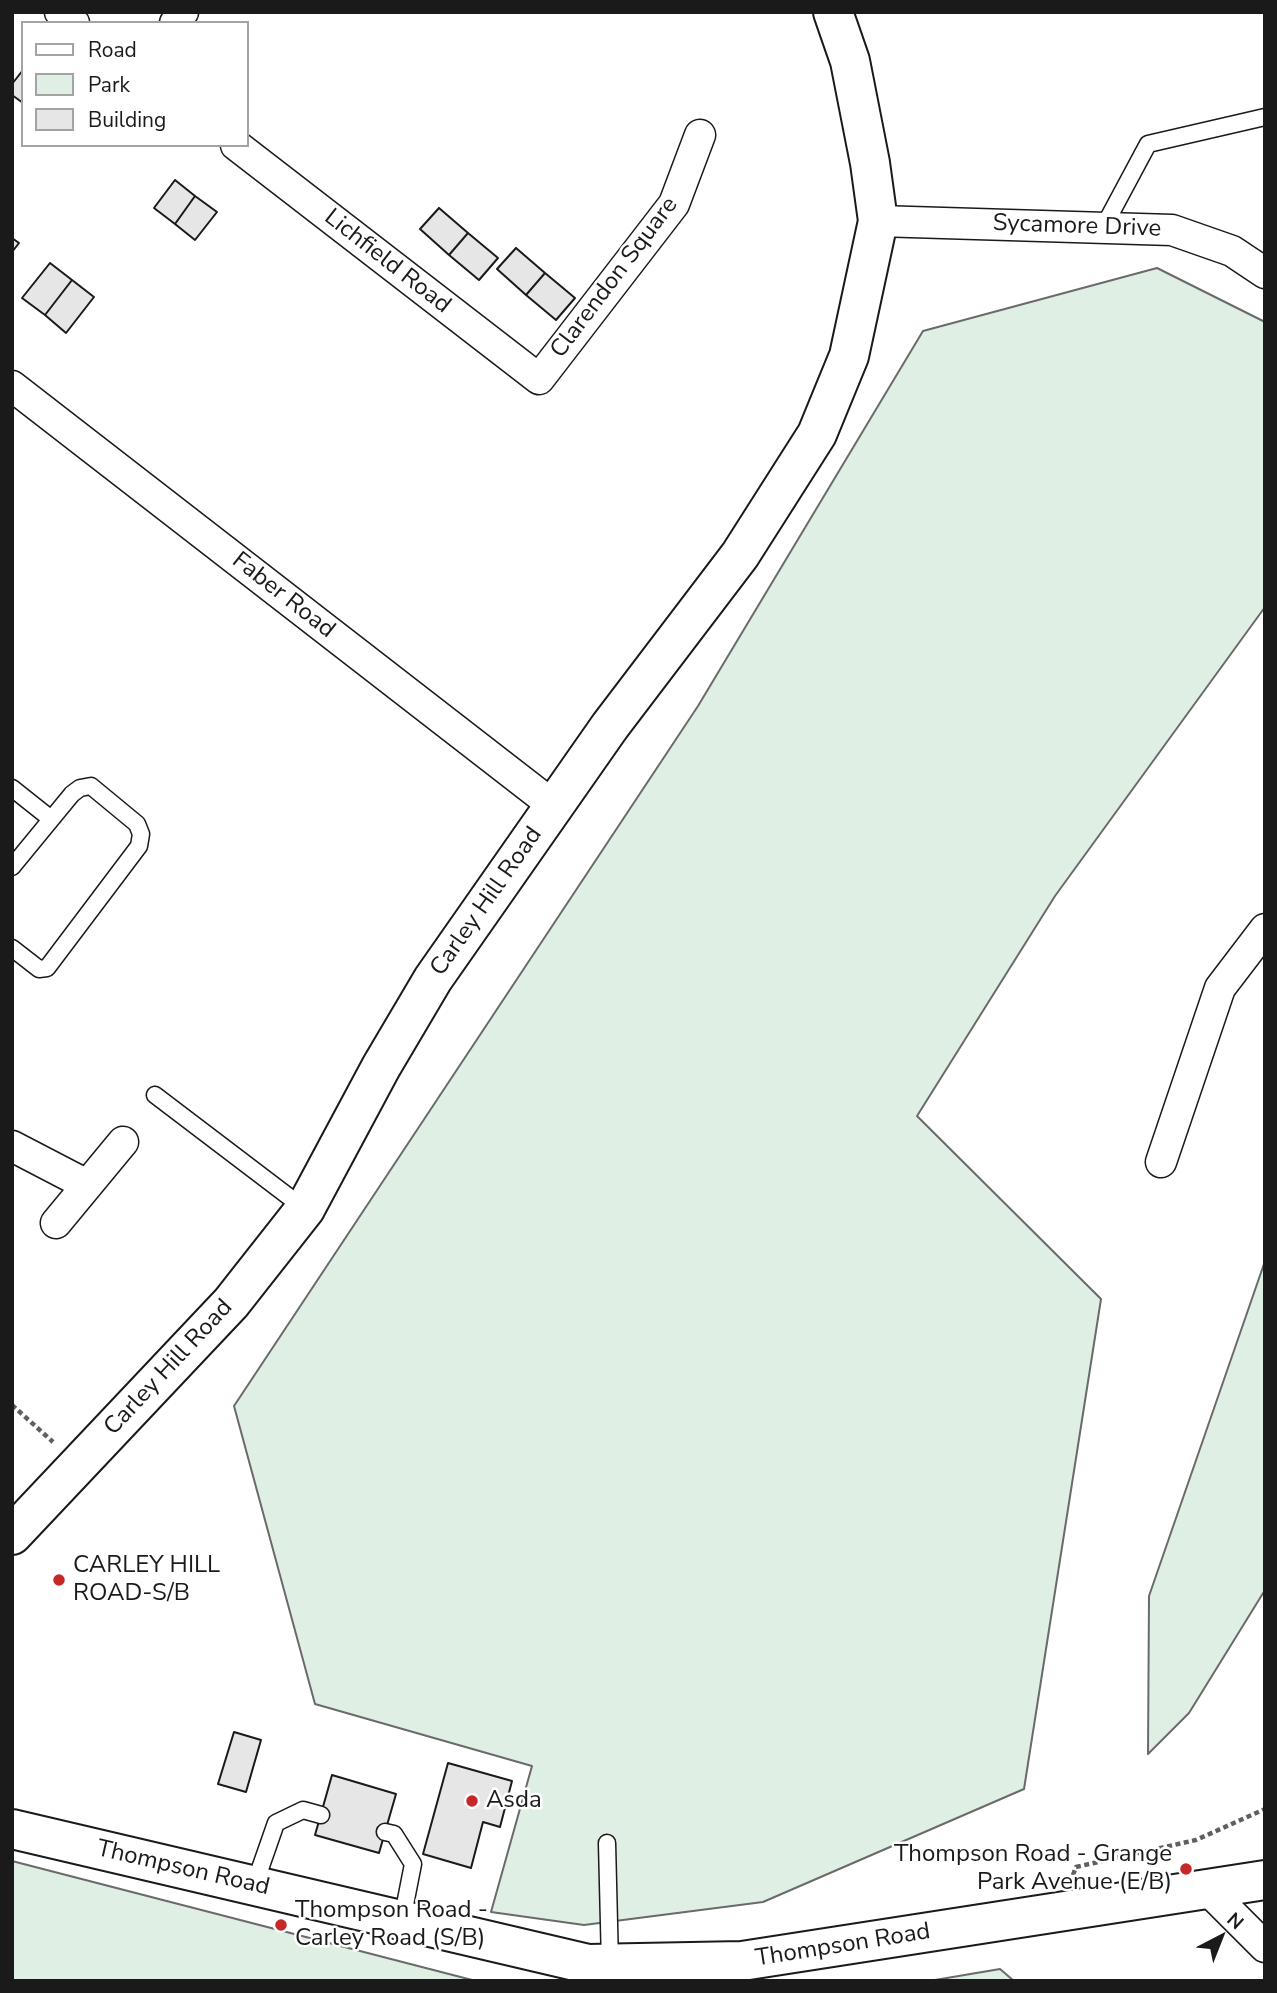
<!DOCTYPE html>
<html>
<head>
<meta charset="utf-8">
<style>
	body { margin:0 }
	#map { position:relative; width:1277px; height:1993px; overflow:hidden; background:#fff; font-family:"Nunito Sans",sans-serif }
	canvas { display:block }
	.frame { position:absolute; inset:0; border:14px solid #1a1a1a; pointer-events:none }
	.legend { position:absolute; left:21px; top:21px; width:228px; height:126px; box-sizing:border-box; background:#fff; border:2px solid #a3a3a3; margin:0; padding:9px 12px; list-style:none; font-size:21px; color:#1a1a1a }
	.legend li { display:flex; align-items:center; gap:14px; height:35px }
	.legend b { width:35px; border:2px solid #a3a3a3 }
	.north { position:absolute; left:1186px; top:1902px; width:70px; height:70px; -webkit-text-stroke:5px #fff; paint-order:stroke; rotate:42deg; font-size:19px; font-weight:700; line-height:28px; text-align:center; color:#1a1a1a }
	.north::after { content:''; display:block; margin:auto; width:24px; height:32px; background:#1a1a1a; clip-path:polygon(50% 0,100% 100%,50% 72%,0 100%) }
</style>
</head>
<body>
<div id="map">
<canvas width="1277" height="1993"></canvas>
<div class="frame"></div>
<ul class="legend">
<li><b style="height:9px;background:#fff"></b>Road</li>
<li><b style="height:19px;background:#e0efe3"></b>Park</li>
<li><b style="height:19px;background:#e6e6e6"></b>Building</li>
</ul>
<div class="north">N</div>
</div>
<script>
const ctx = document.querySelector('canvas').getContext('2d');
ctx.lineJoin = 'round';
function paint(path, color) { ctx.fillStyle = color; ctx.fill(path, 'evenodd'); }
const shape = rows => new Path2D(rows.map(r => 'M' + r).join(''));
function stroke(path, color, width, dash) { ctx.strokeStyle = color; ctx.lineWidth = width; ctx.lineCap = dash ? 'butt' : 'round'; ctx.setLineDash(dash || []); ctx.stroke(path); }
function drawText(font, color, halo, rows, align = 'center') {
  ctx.font = font + ' "Nunito Sans",sans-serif'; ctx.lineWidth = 5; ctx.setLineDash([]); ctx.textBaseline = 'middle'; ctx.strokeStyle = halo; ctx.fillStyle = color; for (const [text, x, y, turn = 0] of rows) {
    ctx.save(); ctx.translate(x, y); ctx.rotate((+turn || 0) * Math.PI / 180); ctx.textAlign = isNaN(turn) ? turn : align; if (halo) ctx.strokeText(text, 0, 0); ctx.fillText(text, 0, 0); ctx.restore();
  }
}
const green = shape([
	[1157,268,1265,322,1265,607,1055,896,917,1116,1101,1299,1024,1789,763,1902,584,1925,491,1912,532,1766,315,1704,234,1406,698,706,923,331,1157,268],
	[1265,1261,1265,1590,1189,1713,1148,1754,1149,1596,1265,1261],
	[12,1861,476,1981,12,1981,12,1861],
	[1000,1969,1014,1981,929,1981,1000,1969]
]);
paint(green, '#e0efe3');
stroke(green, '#6a6a6a', 2);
const building = shape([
	[23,70,23,103,12,95,12,84,23,70],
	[175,180,195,196,175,224,154,208,175,180],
	[195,196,217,212,195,240,175,224,195,196],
	[439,208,468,233,449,255,420,229,439,208],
	[468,233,498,258,479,280,449,255,468,233],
	[12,238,19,243,12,252,12,238],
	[516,248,545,273,526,295,497,269,516,248],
	[50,263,72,280,45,315,22,298,50,263],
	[545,273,575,298,556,320,526,295,545,273],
	[72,280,94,297,66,333,45,315,72,280],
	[234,1732,261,1740,246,1792,218,1784,234,1732],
	[448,1763,512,1781,500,1827,483,1822,471,1868,423,1854,448,1763],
	[332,1775,396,1794,379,1853,315,1835,332,1775]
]);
paint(building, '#e6e6e6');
stroke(building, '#1a1a1a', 2);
const lane = shape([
	[1103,228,1148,144,1265,117],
	[12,788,51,819],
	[12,867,72,794,80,788,91,786,137,824,141,834,139,846,47,968,39,969,12,948],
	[155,1095,305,1209],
	[385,1832,394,1834,413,1864,402,1920],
	[607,1843,610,1964],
	[254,1886,276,1823,303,1810,321,1815]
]);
const street = shape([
	[60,12,74,23],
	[175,23,183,12],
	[236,145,539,379,674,204,700,135],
	[878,221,1172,230,1232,251,1265,273],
	[12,386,554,806],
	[12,1146,87,1185],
	[1161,1162,1220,988,1265,929],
	[56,1223,123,1142],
	[1208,1890,1265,1947]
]);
const secondary = shape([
	[12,1535,231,1303,305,1209,381,1067,433,979,610,726,740,555,817,434,849,356,878,221,870,163,850,61,833,12],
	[12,1829,588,1964,742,1961,1265,1880]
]);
stroke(lane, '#1a1a1a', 19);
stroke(street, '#1a1a1a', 33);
stroke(secondary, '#1a1a1a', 42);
stroke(shape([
	[12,1405,53,1442],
	[1073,1875,1076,1867,1196,1840,1265,1809]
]), '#5f5f5f', 4.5, [5, 3.5]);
stroke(lane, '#fff', 16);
stroke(street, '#fff', 30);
stroke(secondary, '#fff', 38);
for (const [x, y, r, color] of [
	[59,1580,7,"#c62828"],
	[472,1801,7,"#c62828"],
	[1186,1869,7,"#c62828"],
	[281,1925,7,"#c62828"]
]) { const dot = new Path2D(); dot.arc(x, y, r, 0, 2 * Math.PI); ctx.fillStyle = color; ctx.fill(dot); stroke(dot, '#fff', 2.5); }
drawText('24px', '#1a1a1a', '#fff', [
	["Sycamore Drive",1077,227,2],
	["Lichfield Road",387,262,38],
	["Clarendon Square",615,278,-53],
	["Faber Road",283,596,38],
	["Carley Hill Road",487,902,-55],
	["Carley Hill Road",169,1368,-47],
	["Thompson Road",183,1869,13],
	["Thompson Road",843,1946,-9]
]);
drawText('24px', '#1a1a1a', '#fff', [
	["CARLEY HILL",73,1566],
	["ROAD-S/B",73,1594],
	["Asda",486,1801],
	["Thompson Road - Grange",1172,1855,"right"],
	["Park Avenue (E/B)",1172,1883,"right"],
	["Thompson Road -",295,1911],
	["Carley Road (S/B)",295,1939]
], 'left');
</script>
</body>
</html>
